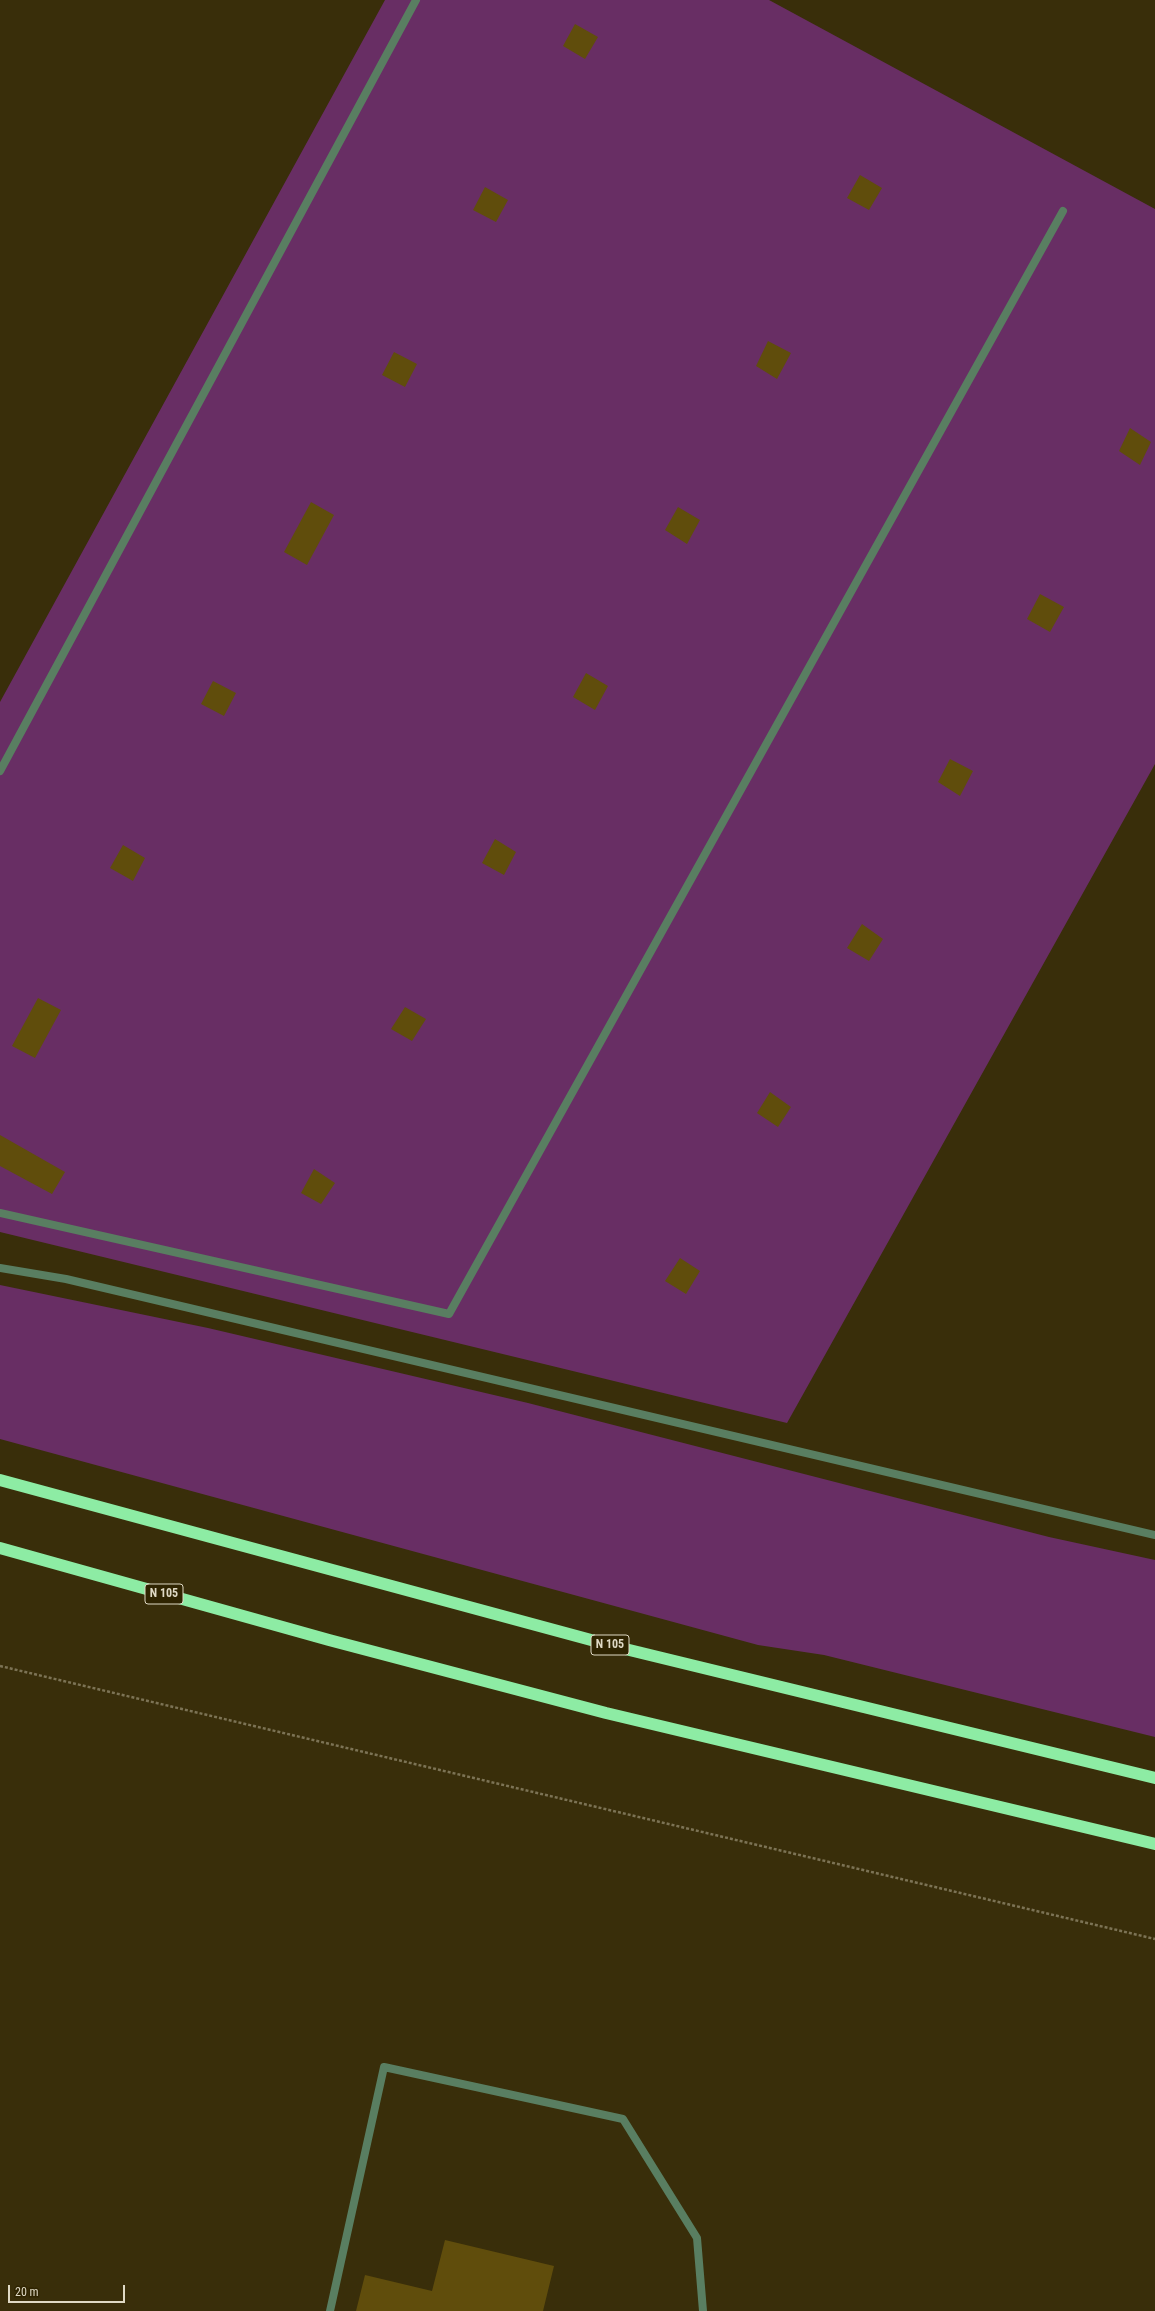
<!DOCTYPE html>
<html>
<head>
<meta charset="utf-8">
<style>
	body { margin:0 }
	#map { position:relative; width:1155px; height:2311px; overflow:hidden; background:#392e0a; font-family:"Roboto Condensed",sans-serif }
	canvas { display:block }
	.scale { position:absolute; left:8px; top:2285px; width:117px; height:18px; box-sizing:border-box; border:2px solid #dfd9c5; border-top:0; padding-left:5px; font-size:12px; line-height:14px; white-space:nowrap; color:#dfd9c5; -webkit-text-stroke:3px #2f2401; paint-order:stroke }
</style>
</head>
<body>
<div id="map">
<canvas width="1155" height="2311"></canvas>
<div class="scale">20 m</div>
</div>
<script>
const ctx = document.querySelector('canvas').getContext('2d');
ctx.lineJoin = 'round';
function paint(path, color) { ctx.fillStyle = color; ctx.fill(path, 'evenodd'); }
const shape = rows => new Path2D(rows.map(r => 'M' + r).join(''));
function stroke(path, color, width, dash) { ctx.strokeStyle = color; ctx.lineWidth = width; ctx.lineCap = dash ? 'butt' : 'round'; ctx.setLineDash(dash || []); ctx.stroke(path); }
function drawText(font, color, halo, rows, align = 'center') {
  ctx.font = font + ' "Roboto Condensed",sans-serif'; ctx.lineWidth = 3; ctx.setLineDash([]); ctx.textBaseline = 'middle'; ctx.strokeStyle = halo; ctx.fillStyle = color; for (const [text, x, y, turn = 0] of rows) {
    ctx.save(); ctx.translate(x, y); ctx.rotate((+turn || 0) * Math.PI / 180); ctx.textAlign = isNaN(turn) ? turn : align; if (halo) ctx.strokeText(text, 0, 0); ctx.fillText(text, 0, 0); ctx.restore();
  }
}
paint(shape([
	[385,0,769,0,1155,209,1155,764,787,1423,0,1232,0,702],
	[0,1285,208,1328,528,1403,1049,1537,1155,1560,1155,1737,824,1655,758,1645,0,1439]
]), '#682e64');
paint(shape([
	[575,24,598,37,585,59,563,46],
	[860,175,882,188,869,210,847,198],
	[485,187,508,200,496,222,473,210],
	[768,341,791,353,777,379,756,366],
	[394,352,417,364,405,387,382,375],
	[1130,428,1151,442,1140,465,1119,451],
	[311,502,334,515,307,565,284,552],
	[678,507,700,520,687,544,665,530],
	[1040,594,1064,607,1050,632,1027,619],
	[586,673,608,686,595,710,573,697],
	[213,681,236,693,224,716,201,704],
	[950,759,973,771,960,796,938,782],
	[495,839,516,852,504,875,482,863],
	[123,845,145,858,133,881,110,868],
	[862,924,883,939,869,961,847,948],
	[38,998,61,1010,35,1058,12,1046],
	[405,1007,426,1019,412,1041,391,1029],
	[770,1092,791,1107,778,1127,757,1113],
	[0,1135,65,1172,52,1194,0,1166],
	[314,1169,335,1183,321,1204,301,1193],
	[680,1258,700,1271,686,1294,665,1281],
	[445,2240,554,2266,543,2311,356,2311,365,2275,432,2291]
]), '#604d0c');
stroke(shape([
	[0,1666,1155,1939]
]), '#7c7355', 2.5, [3, 2]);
stroke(shape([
	[0,771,416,0],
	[0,1213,449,1314,1063,211],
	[330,2311,384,2067,623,2119,697,2238,703,2311]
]), '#597e61', 8);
stroke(shape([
	[0,1268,66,1279,1155,1535]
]), '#597e61', 8);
stroke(shape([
	[0,1480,617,1647,1155,1778],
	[0,1548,329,1640,606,1713,1155,1844]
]), '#8deca4', 12);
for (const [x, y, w] of [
	[164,1594,38],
	[610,1645,38]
]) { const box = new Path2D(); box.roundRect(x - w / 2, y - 10, w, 20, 3); ctx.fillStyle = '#2f2401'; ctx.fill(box); stroke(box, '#dfd9c5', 1); }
drawText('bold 12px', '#dfd9c5', null, [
	["N 105",164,1594],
	["N 105",610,1645]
]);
</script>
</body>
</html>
